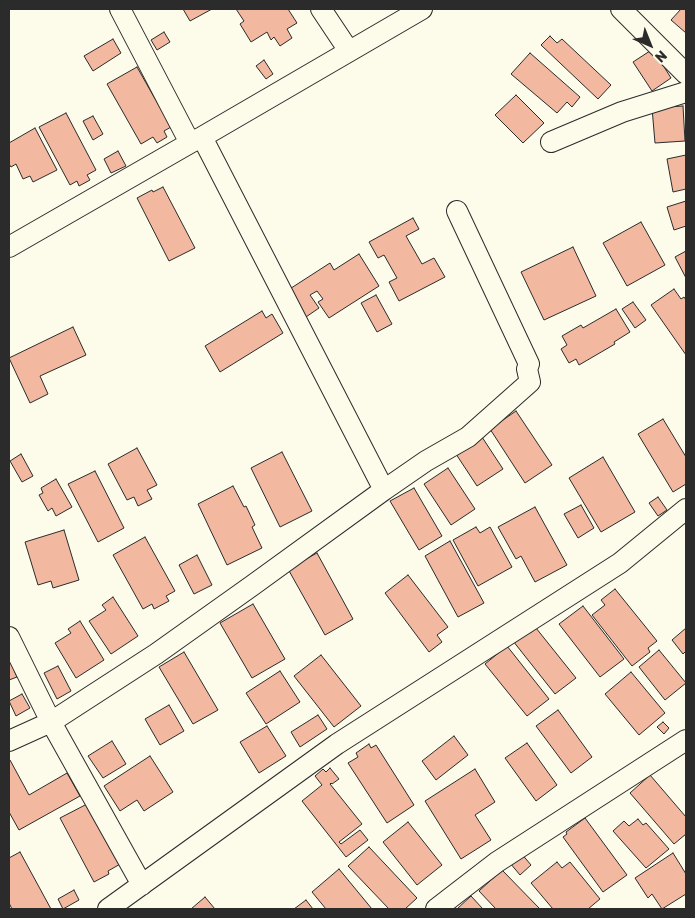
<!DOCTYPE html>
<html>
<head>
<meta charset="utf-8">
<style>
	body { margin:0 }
	#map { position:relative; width:695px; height:918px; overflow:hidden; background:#fdfbea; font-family:Rubik,sans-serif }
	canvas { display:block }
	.frame { position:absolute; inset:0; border:10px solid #2b2b2b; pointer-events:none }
	.north { position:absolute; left:625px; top:20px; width:50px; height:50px; -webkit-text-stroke:4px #fdfbea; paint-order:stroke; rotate:136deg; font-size:14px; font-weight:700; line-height:20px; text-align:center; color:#2b2b2b }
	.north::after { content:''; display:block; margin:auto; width:18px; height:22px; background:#2b2b2b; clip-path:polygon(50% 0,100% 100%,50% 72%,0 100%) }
</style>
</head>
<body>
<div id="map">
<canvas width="695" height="918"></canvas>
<div class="frame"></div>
<div class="north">N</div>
</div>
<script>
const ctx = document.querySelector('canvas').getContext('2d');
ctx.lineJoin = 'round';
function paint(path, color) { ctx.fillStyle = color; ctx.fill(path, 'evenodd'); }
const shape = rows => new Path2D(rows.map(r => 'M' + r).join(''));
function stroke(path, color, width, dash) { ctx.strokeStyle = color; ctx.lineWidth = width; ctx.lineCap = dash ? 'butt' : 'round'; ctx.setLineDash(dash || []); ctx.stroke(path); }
const building = shape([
	[183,9,212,9,190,21,183,9],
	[236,9,288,9,297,23,287,29,292,38,280,46,274,37,271,40,267,32,251,42,240,24,244,21,236,9],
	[681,9,686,9,686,33,671,20,681,9],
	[164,32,170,42,157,50,151,40,164,32],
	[550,36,557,43,562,39,611,85,598,99,541,45,550,36],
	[113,39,121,53,93,71,84,56,113,39],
	[653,49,671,78,652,91,633,62,653,49],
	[530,53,580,97,572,107,567,102,557,113,511,74,530,53],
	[264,60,273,74,266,79,256,66,264,60],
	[137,67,171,127,164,131,167,137,157,143,153,137,141,144,107,84,137,67],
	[516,95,544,123,523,143,495,115,516,95],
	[683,106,685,141,655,143,652,108,683,106],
	[66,113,96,170,87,175,90,180,79,186,77,181,70,185,39,127,66,113],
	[93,116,103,134,93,140,83,121,93,116],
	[35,128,57,170,33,182,30,176,23,179,16,164,11,167,9,164,9,143,35,128],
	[118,151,126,166,111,173,104,159,118,151],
	[686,155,686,189,673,192,667,159,686,155],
	[163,187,195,248,169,261,137,198,152,190,153,192,163,187],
	[686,201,686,226,674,230,667,207,686,201],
	[413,218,419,229,406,236,422,264,434,258,445,277,399,301,389,282,397,278,384,255,378,258,369,242,413,218],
	[641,222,665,265,627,286,603,243,641,222],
	[573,247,596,296,544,320,521,272,573,247],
	[686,251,686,278,675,257,686,251],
	[359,254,379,286,329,318,318,302,323,299,317,291,310,295,319,308,303,319,285,292,330,263,334,270,359,254],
	[674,289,681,299,684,297,686,300,686,355,651,305,674,289],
	[376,295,392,324,377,332,361,303,376,295],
	[633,302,646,320,635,328,622,309,633,302],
	[616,309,630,332,614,342,615,344,579,365,576,359,569,363,561,349,567,345,562,336,581,325,583,328,616,309],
	[262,311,266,318,272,314,283,333,220,372,205,346,262,311],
	[73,327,86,355,40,376,48,394,30,403,9,358,73,327],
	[516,411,552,465,525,483,490,429,516,411],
	[663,419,686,457,686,484,673,492,638,434,663,419],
	[480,434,503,469,477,486,454,451,480,434],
	[137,448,157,485,147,490,152,499,138,506,134,497,127,500,108,464,137,448],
	[282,452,312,511,280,527,251,468,282,452],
	[21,454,33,476,22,482,10,461,21,454],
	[603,457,635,512,601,532,569,478,603,457],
	[448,468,475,509,451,525,424,484,448,468],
	[95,471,124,528,98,542,68,484,95,471],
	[56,479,72,507,56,516,52,508,48,511,39,495,43,493,41,488,56,479],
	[233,486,244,507,246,506,255,525,252,527,262,548,227,565,198,504,233,486],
	[414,488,442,536,419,550,390,501,414,488],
	[658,497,667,510,658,516,649,503,658,497],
	[581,505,594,528,578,538,564,514,581,505],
	[535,507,567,565,535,582,521,556,516,559,498,527,535,507],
	[476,527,480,533,490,527,512,567,478,586,453,540,476,527],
	[64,530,79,580,53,588,51,581,38,585,25,542,64,530],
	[145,537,175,591,166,596,169,601,154,609,152,604,143,609,113,555,145,537],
	[450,541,484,603,458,617,425,556,450,541],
	[317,553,353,619,325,635,288,569,317,553],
	[197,555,212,585,194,594,179,565,197,555],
	[408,575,448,627,437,635,442,642,429,652,385,593,408,575],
	[615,589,657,641,648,648,650,652,632,666,592,615,605,605,601,600,615,589],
	[113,597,138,636,111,654,89,621,106,610,102,605,113,597],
	[253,604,285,659,252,678,220,623,253,604],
	[583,606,624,659,600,677,559,624,583,606],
	[80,621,104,660,76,678,55,643,71,633,68,629,80,621],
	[536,628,576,678,555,694,513,641,527,630,530,633,536,628],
	[686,628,686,651,683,654,672,640,686,628],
	[507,646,549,699,527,716,485,664,507,646],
	[659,650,686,683,665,700,639,667,659,650],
	[184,652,218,710,193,724,159,667,184,652],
	[321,655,361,706,334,727,294,676,321,655],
	[9,658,17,677,9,680,9,658],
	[58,666,71,691,57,699,44,673,58,666],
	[280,671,300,702,266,724,246,693,280,671],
	[631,672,665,713,639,735,605,694,631,672],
	[22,694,30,708,16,716,9,701,22,694],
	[169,705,184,731,160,745,145,719,169,705],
	[558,710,592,757,571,773,536,726,558,710],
	[318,715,327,729,300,747,291,732,318,715],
	[663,722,669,728,664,734,657,727,663,722],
	[267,726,286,756,259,773,240,742,267,726],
	[454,736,468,755,436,780,422,761,454,736],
	[112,741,126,764,103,778,88,756,112,741],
	[527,743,557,785,536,801,505,758,527,743],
	[369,744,371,748,376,745,414,805,387,823,348,763,358,757,356,753,369,744],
	[150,756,173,792,144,811,137,800,120,811,104,786,150,756],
	[9,760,10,760,29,795,67,773,80,796,19,830,9,812,9,760],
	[330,768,339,779,332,784,331,783,330,784,362,824,339,842,341,844,360,830,368,840,346,857,302,801,322,785,315,776,323,769,326,772,330,768],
	[475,769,495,802,475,815,491,840,461,859,425,801,475,769],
	[650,775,686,817,686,834,674,844,630,793,650,775],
	[89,803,122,863,108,871,109,874,94,882,60,818,89,803],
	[585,818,627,875,603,892,563,837,567,834,566,832,585,818],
	[638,819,643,825,646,823,669,849,646,868,613,831,624,821,629,826,638,819],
	[408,822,442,865,417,885,383,842,408,822],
	[369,847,417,898,405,909,389,909,348,866,369,847],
	[20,852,51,909,12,909,9,903,9,858,20,852],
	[521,853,531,865,520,875,510,863,521,853],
	[673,853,686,874,686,894,662,909,652,894,648,898,635,878,673,853],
	[557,862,562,868,570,862,600,899,588,909,553,909,531,883,557,862],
	[339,869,372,909,326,909,312,892,339,869],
	[502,870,540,909,496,909,479,891,502,870],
	[74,890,79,900,63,909,58,899,74,890],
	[471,896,483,909,457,909,471,896],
	[205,897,215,909,191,909,205,897],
	[306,900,313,909,294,909,306,900]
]);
paint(building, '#f2b8a0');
stroke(building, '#2b2b2b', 1);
const minor = shape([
	[120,9,190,143],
	[321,9,349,51],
	[621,9,686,74],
	[202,137,384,490],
	[551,142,622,112,686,92],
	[9,247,190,143,202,137,422,9],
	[9,637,51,722,142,885],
	[9,741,51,722,156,654,253,585,384,490,426,461,468,437,530,382,527,369,529,364,457,211],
	[108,909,337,744,620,563,686,509],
	[436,909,497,862,686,740]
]);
stroke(minor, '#2b2b2b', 22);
stroke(minor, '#fdfbea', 20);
</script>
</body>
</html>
